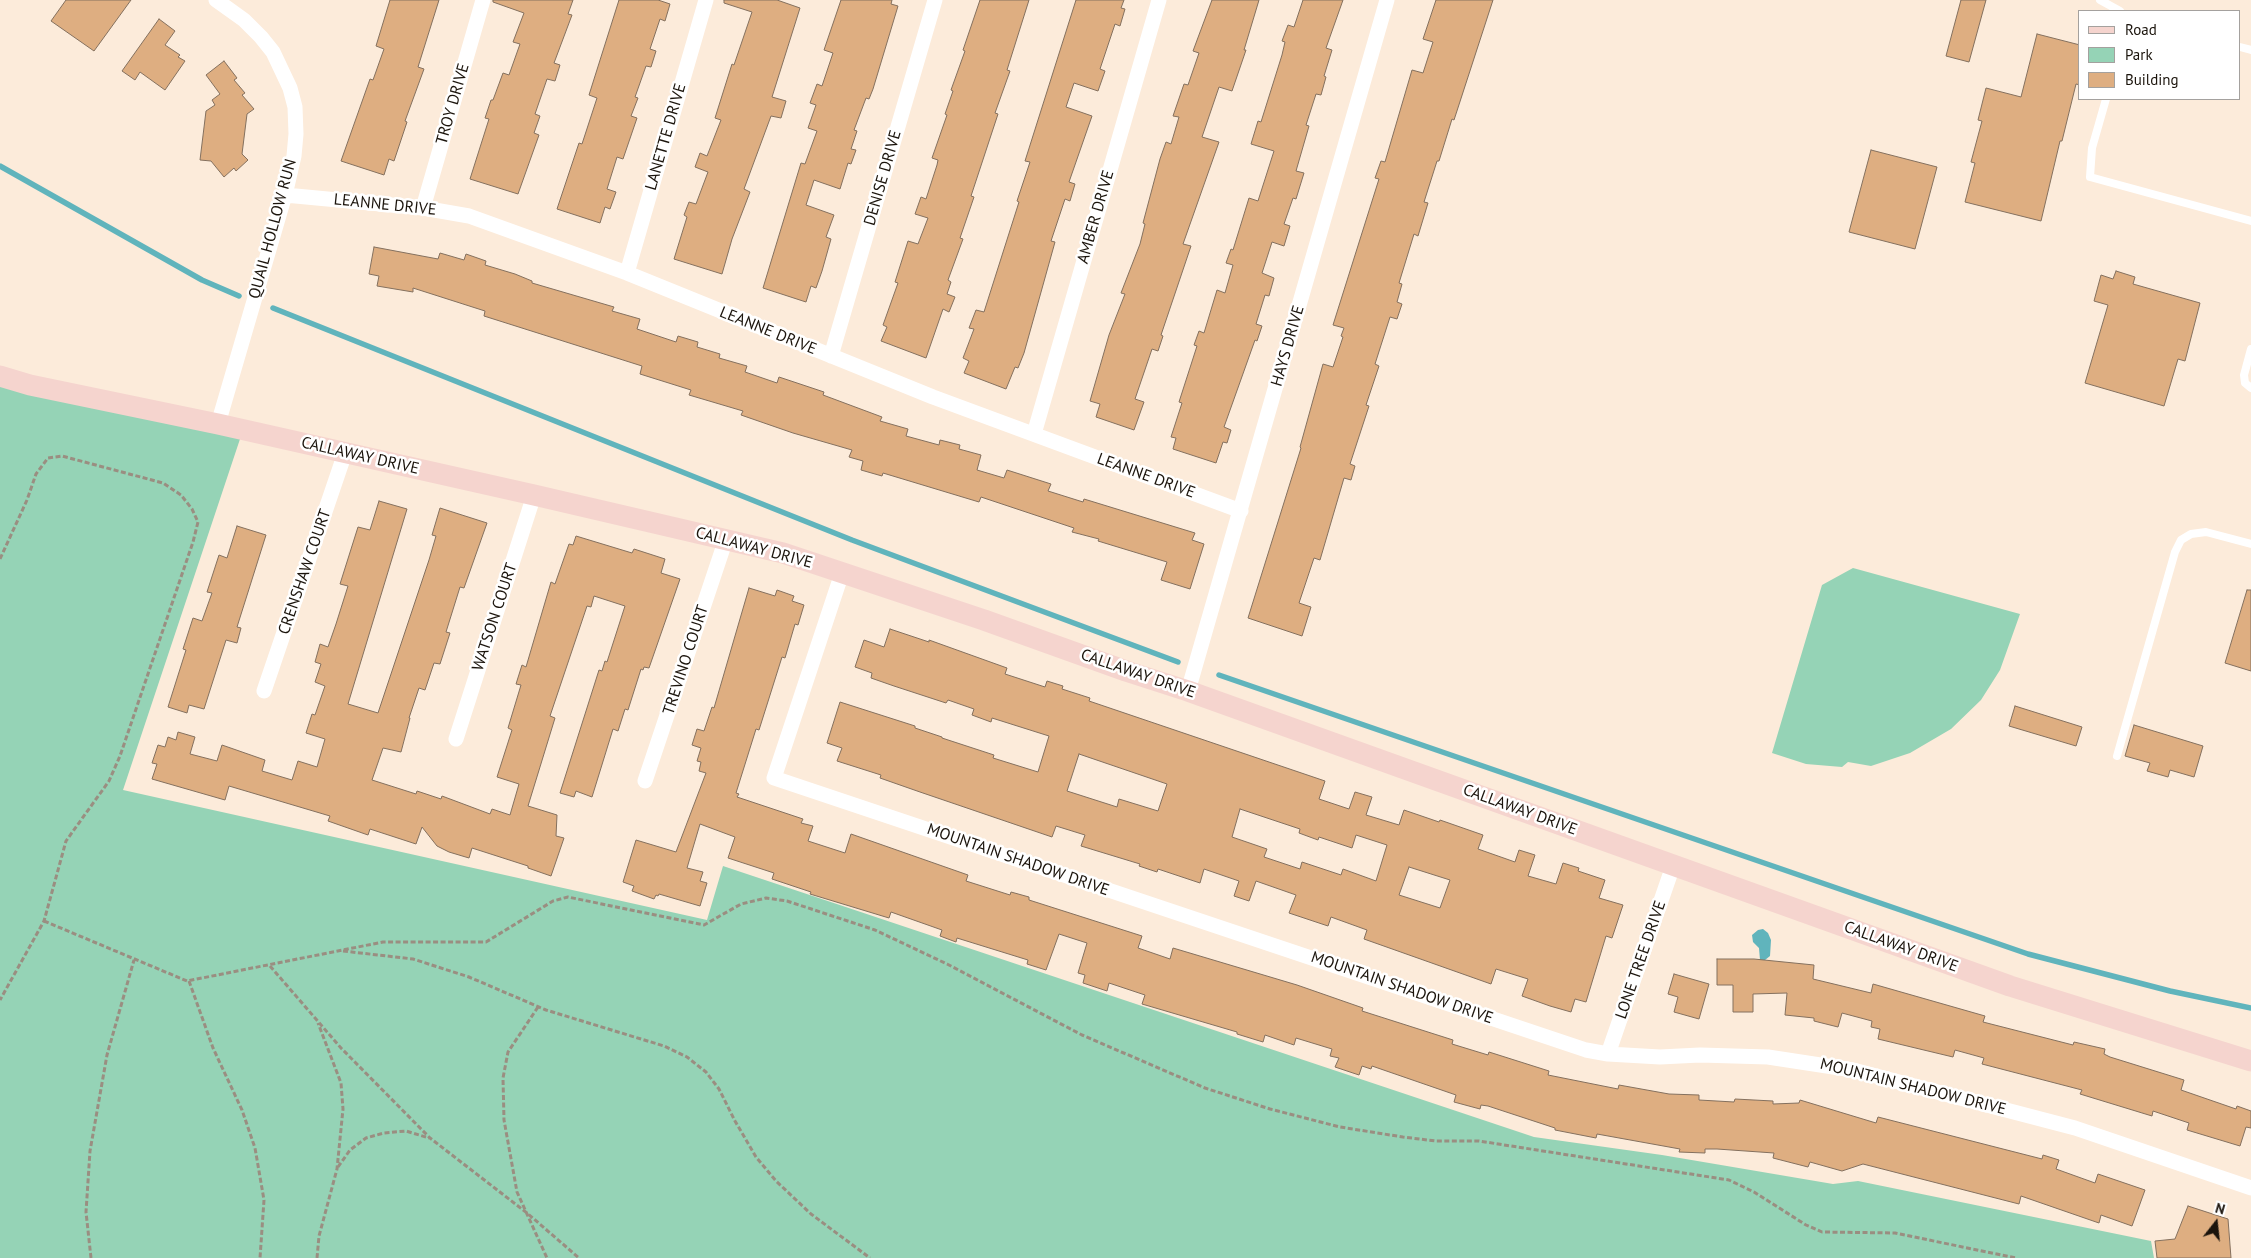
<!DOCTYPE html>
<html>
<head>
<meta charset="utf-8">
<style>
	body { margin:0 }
	#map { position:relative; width:2251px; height:1258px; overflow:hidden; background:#fcebda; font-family:"PT Sans",sans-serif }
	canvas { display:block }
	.legend { position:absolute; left:2078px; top:10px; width:162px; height:90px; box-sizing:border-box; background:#fff; border:1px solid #a4a19e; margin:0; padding:6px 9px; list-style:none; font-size:15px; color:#1b140c }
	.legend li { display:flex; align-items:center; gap:10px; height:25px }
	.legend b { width:25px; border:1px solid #a4a19e }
	.north { position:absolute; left:2191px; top:1198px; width:50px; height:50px; -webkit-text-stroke:4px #fff; paint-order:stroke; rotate:16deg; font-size:14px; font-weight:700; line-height:20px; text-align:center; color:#1b140c }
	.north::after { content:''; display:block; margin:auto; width:18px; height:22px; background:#1b140c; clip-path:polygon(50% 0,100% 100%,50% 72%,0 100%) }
</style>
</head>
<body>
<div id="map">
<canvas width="2251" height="1258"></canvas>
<ul class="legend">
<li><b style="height:6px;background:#f5d4ce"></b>Road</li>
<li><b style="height:14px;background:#95d3b6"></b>Park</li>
<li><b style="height:14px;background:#deae81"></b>Building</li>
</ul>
<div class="north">N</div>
</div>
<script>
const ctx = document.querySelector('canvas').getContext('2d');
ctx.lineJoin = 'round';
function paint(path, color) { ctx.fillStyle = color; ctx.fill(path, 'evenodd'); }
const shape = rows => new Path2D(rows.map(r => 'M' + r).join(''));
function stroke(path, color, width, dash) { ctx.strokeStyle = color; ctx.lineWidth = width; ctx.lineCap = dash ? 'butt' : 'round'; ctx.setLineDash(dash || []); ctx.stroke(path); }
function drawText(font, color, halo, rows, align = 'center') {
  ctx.font = font + ' "PT Sans",sans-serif'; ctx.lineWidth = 5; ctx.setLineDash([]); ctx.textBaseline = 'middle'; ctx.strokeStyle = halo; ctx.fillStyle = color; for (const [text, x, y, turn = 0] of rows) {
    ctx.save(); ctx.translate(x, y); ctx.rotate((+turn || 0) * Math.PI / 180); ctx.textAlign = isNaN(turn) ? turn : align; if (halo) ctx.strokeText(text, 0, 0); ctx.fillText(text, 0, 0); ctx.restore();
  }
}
paint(shape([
	[0,376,243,430,123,790,707,920,723,866,1534,1137,1662,1155,1833,1184,1858,1181,2151,1241,2154,1258,0,1258],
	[1853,568,2020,614,2000,670,1981,700,1951,729,1910,753,1871,766,1848,762,1842,767,1806,764,1772,753,1822,585]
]), '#95d3b6');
paint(shape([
	[1763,929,1768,933,1771,940,1770,956,1765,960,1760,960,1759,948,1753,942,1752,935,1758,930]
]), '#60b4bc');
stroke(shape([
	[0,166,202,280,239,296],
	[273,308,852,540,1178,662],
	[1219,675,2028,954,2170,991,2251,1008]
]), '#60b4bc', 5.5);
const building = shape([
	[66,0,131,0,94,51,51,21,66,0],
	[390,0,439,0,418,67,424,69,405,121,407,122,394,161,389,159,384,175,341,161,370,79,373,80,384,49,376,46,390,0],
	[493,0,573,0,568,14,572,15,554,63,560,65,555,81,547,79,535,114,540,116,534,133,539,135,518,194,470,179,489,119,485,118,491,100,493,100,503,73,509,75,520,44,513,42,524,13,493,2,493,0],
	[619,0,658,0,670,4,665,21,660,19,650,49,656,51,651,67,646,66,635,97,638,98,631,116,637,118,623,159,617,157,607,189,616,192,610,209,605,207,600,223,557,209,579,143,582,144,597,98,589,95,619,0],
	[724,0,777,0,800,8,772,97,786,101,781,118,771,116,744,189,750,192,732,239,722,274,674,259,687,217,684,215,689,202,696,204,708,172,695,167,700,153,707,156,721,120,715,118,732,64,734,65,752,12,724,3,724,0],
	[841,0,892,0,891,4,898,6,873,89,869,99,866,98,854,130,857,131,851,149,856,150,851,164,848,163,840,189,814,180,806,205,834,215,826,237,831,239,822,271,816,288,811,286,806,302,763,288,801,163,805,164,817,131,808,128,816,105,810,103,817,84,822,86,833,53,824,50,841,0],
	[980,0,1029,0,1007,70,1010,71,995,113,998,114,971,196,974,197,960,238,963,239,948,280,951,282,947,294,955,297,949,312,943,309,926,358,881,341,887,327,883,325,898,283,895,282,908,241,918,244,928,218,915,214,921,197,926,199,937,165,938,160,932,158,947,115,945,114,953,91,951,90,965,51,963,50,980,0],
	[1076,0,1124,0,1121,8,1125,9,1120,26,1115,24,1100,69,1105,71,1098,91,1074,83,1066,107,1092,116,1069,182,1075,184,1070,201,1065,199,1051,241,1055,242,1024,353,1018,368,1015,367,1006,389,964,373,969,361,963,358,974,329,969,328,976,310,984,312,1019,202,1017,201,1030,162,1025,161,1076,0],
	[1212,0,1259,0,1244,50,1246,50,1232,91,1219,87,1202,137,1219,142,1183,244,1191,246,1161,335,1163,336,1158,351,1152,349,1135,399,1144,402,1134,430,1096,417,1100,404,1090,401,1109,335,1125,294,1121,293,1140,244,1145,224,1143,223,1160,159,1166,142,1171,144,1179,117,1173,116,1184,84,1188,85,1199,53,1193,51,1212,0],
	[1303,0,1343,0,1326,48,1332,50,1324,76,1326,77,1321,95,1316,94,1306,125,1309,126,1296,171,1304,173,1296,199,1293,198,1284,224,1290,226,1284,246,1272,242,1262,273,1274,278,1269,296,1265,295,1256,324,1262,326,1257,341,1255,340,1224,427,1231,430,1227,443,1223,442,1216,463,1173,449,1176,438,1171,437,1182,403,1179,402,1197,346,1194,345,1199,331,1204,333,1217,290,1225,293,1233,265,1226,263,1231,249,1233,250,1249,198,1258,201,1274,151,1251,144,1258,121,1261,122,1282,55,1285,42,1282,41,1288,25,1294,27,1303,0],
	[1436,0,1493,0,1454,120,1452,119,1439,161,1437,161,1424,202,1428,203,1418,236,1414,234,1399,283,1402,284,1397,302,1402,304,1397,319,1390,317,1375,364,1379,366,1366,405,1369,406,1350,464,1355,466,1351,480,1344,478,1320,560,1314,558,1299,603,1311,607,1302,636,1248,618,1301,448,1300,447,1323,364,1333,367,1343,337,1341,336,1344,328,1333,325,1379,179,1375,178,1381,161,1385,162,1412,70,1423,73,1433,42,1423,39,1436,0],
	[1961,0,1986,0,1969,62,1946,56,1961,0],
	[159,19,175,31,165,45,180,55,178,57,185,61,165,90,140,72,135,80,122,71,159,19],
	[2037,34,2080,45,2080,85,2076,84,2062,141,2060,141,2041,221,1965,202,1975,163,1971,162,1982,121,1978,120,1986,88,2021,97,2037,34],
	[224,61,237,78,234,80,245,93,242,95,254,109,247,114,242,154,248,160,236,171,234,168,224,177,211,161,200,160,206,111,215,105,212,100,220,94,206,75,224,61],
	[1871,150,1937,167,1915,249,1849,232,1871,150],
	[374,247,438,259,440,253,464,260,466,254,486,261,485,265,515,274,532,281,532,283,614,307,612,311,640,319,637,329,676,342,678,336,698,342,697,347,720,354,719,358,747,366,745,372,777,383,779,377,824,392,823,395,882,417,880,421,908,429,906,436,939,445,940,440,960,445,959,449,981,455,977,470,1004,478,1007,470,1051,484,1048,491,1083,502,1084,499,1195,533,1192,540,1204,544,1190,589,1161,580,1167,562,1098,541,1099,539,1072,532,1074,528,981,497,979,502,883,473,882,476,861,470,863,461,849,457,852,450,793,433,741,415,743,411,689,395,691,390,640,374,642,366,484,316,485,311,413,288,413,292,377,286,379,276,369,274,374,247],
	[2116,271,2135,277,2133,284,2200,303,2185,361,2178,359,2164,406,2085,383,2108,305,2094,301,2101,275,2113,279,2116,271],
	[379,501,407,509,348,704,378,713,429,560,436,536,432,535,440,508,487,523,464,588,460,587,446,632,450,633,440,664,434,663,425,690,419,688,409,718,410,718,401,752,383,748,372,780,416,794,417,791,441,799,442,796,490,814,492,809,510,815,519,784,497,777,512,730,508,728,521,685,516,684,522,665,526,667,551,582,555,584,569,544,573,545,576,536,632,553,634,549,665,559,661,573,680,579,649,668,644,667,643,670,641,669,628,710,625,709,618,731,613,729,592,797,576,791,574,797,560,793,599,670,602,671,605,661,607,662,625,606,594,596,591,607,587,606,550,716,555,718,528,806,557,815,556,836,564,838,551,876,528,868,528,866,472,848,469,858,449,852,437,846,422,827,416,844,370,829,368,835,328,821,330,816,229,786,225,800,152,779,157,764,152,763,158,745,165,747,168,737,176,740,178,732,195,737,190,754,217,761,222,745,265,760,262,771,292,780,298,761,317,767,325,739,306,733,312,714,315,715,325,686,315,682,321,664,315,662,320,644,328,647,336,624,348,586,340,584,358,527,370,530,379,501],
	[237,526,266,535,237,627,241,628,237,643,226,640,204,709,189,705,187,713,168,707,186,650,183,649,193,618,202,621,212,593,207,592,219,555,227,558,237,526],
	[749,588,775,596,777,590,794,596,792,601,804,605,798,625,795,624,785,658,782,657,759,730,756,729,736,793,739,794,737,797,803,819,801,823,813,826,808,841,845,853,851,834,968,875,966,881,1010,895,1011,892,1029,897,1029,900,1142,936,1138,948,1170,959,1173,948,1297,985,1363,1008,1362,1011,1453,1040,1452,1044,1488,1055,1489,1052,1549,1071,1548,1075,1618,1089,1619,1085,1669,1094,1699,1095,1699,1100,1734,1102,1735,1099,1773,1101,1773,1104,1799,1103,1800,1100,1876,1123,1878,1117,2042,1159,2043,1155,2059,1160,2056,1169,2095,1183,2098,1174,2145,1190,2132,1226,2101,1215,2099,1223,2021,1196,2019,1204,1863,1164,1842,1171,1810,1162,1808,1167,1773,1158,1774,1153,1717,1149,1705,1149,1705,1153,1679,1152,1680,1149,1597,1134,1596,1138,1555,1130,1555,1128,1488,1106,1481,1105,1480,1109,1454,1102,1456,1095,1372,1066,1371,1069,1362,1066,1359,1075,1335,1067,1339,1058,1330,1056,1332,1049,1296,1038,1294,1045,1265,1035,1263,1042,1237,1034,1237,1032,1142,1004,1145,995,1109,983,1107,991,1083,983,1085,975,1078,973,1087,943,1059,934,1046,970,1027,964,1028,960,957,938,956,942,940,936,942,930,891,912,889,918,810,894,811,892,772,879,774,873,728,858,735,837,700,824,687,868,703,872,700,881,707,883,700,906,659,894,658,896,656,895,654,899,632,891,634,886,623,882,636,840,676,852,706,773,699,771,701,762,697,761,701,748,692,745,697,729,704,731,712,707,714,708,749,588],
	[2247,590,2251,590,2251,671,2225,663,2247,590],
	[890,629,929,642,929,640,1007,668,1005,674,1045,687,1047,681,1063,686,1062,689,1090,698,1089,701,1325,781,1319,799,1349,809,1355,792,1372,797,1366,815,1399,825,1404,810,1439,822,1440,820,1483,835,1478,849,1515,862,1519,850,1535,855,1528,876,1556,884,1563,863,1579,868,1578,871,1605,880,1599,898,1623,905,1612,938,1606,936,1586,1002,1575,999,1571,1012,1550,1006,1522,996,1528,979,1496,969,1491,984,1364,939,1367,930,1331,917,1328,926,1289,913,1296,895,1256,881,1249,901,1234,896,1239,881,1204,869,1200,883,1158,869,1157,872,1139,866,1140,864,1081,846,1085,835,1056,826,1052,837,920,792,880,778,881,775,837,761,842,748,827,743,840,702,915,726,915,728,942,737,942,738,994,755,993,758,1038,772,1049,736,992,718,991,722,972,715,974,709,948,700,946,703,894,686,871,678,872,673,855,667,864,640,884,647,890,629],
	[1079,754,1167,784,1158,811,1119,799,1117,807,1067,791,1079,754],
	[1240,809,1300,829,1299,833,1318,840,1319,837,1352,848,1356,835,1387,845,1376,881,1343,869,1341,875,1302,862,1300,869,1264,857,1267,849,1232,837,1240,809],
	[1409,867,1450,880,1440,908,1399,895,1409,867],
	[2015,706,2082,727,2076,746,2009,726,2015,706],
	[2134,725,2203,746,2194,777,2170,770,2168,777,2147,771,2150,763,2125,756,2134,725],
	[1717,959,1754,959,1814,965,1813,979,1871,993,1873,984,1985,1016,1983,1022,2073,1045,2074,1042,2105,1049,2104,1054,2110,1057,2184,1080,2181,1090,2236,1109,2237,1106,2251,1111,2251,1128,2246,1127,2240,1146,2187,1130,2189,1123,2153,1111,2152,1116,2080,1094,2082,1090,1982,1064,1984,1058,1955,1050,1953,1057,1878,1039,1880,1029,1871,1027,1872,1021,1842,1013,1838,1027,1814,1021,1814,1018,1785,1015,1787,993,1753,994,1753,1012,1733,1012,1733,985,1717,985,1717,959],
	[1674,974,1709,984,1699,1019,1674,1012,1678,997,1668,994,1674,974],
	[2188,1206,2228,1219,2231,1258,2157,1258,2155,1241,2175,1239,2188,1206]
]);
paint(building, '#deae81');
stroke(building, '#84705e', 1);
stroke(shape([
	[0,559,27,500,36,474,48,458,62,456,163,483,181,495,192,509,198,522,193,542,120,756,109,781,66,841,44,921,0,1000],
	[44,921,187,981,383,942,486,942,553,901,568,897,704,925,741,904,766,898,787,901,875,930,947,964,1082,1035,1205,1088,1270,1109,1340,1127,1403,1137,1436,1141,1479,1141,1729,1180,1754,1192,1806,1225,1822,1232,1895,1233,2016,1258],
	[343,951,413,959,469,977,546,1010,664,1046,687,1057,706,1072,719,1089,735,1121,756,1157,776,1181,811,1214,870,1258],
	[270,966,341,1048,430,1138,527,1213,579,1258],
	[189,981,213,1048,242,1110,255,1148,264,1200,260,1258],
	[538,1007,508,1052,503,1078,504,1120,517,1192,547,1258],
	[338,1167,350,1150,366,1138,384,1133,406,1131,429,1138],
	[91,1258,86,1212,90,1151,107,1055,134,960],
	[317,1258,319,1236,337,1169,343,1109,341,1083,318,1023]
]), '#9a8e81', 3, [5, 2.5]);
stroke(shape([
	[2100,0,2120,11],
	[2240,47,2251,50],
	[2106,99,2092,148,2090,177,2251,221],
	[2251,349,2244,375,2245,383,2251,388],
	[2117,756,2175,552,2181,540,2191,534,2206,532,2251,544]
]), '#fff', 8);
stroke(shape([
	[216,0,244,20,261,37,273,52,290,88,295,107,296,134,294,156,285,195,218,424],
	[285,195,423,208,469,216,627,273,933,397,1241,511],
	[423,208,483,0],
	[627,273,706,0],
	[831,356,935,0],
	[1034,434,1159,0],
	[842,573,774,778,1586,1050,1608,1054,1660,1057,1700,1055,1768,1057,1853,1070,2075,1128,2251,1188],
	[264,691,345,453],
	[1188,691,1387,0],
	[456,739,534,495],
	[645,781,726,539],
	[1608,1054,1673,866]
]), '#fff', 15);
stroke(shape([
	[0,376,30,385,218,424,534,495,783,553,984,620,1126,671,1188,691,2010,986,2251,1061]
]), '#f5d4ce', 21);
drawText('16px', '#1b140c', '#fff', [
	["TROY DRIVE",453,104,-74],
	["LANETTE DRIVE",666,137,-74],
	["DENISE DRIVE",883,178,-74],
	["LEANNE DRIVE",385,205,6],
	["AMBER DRIVE",1096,217,-74],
	["QUAIL HOLLOW RUN",273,229,-75],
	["LEANNE DRIVE",768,331,22],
	["HAYS DRIVE",1288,346,-74],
	["CALLAWAY DRIVE",360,456,13],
	["LEANNE DRIVE",1146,476,20],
	["CALLAWAY DRIVE",754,548,15],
	["CRENSHAW COURT",305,572,-71],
	["WATSON COURT",495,617,-72],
	["TREVINO COURT",686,660,-72],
	["CALLAWAY DRIVE",1138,674,19],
	["CALLAWAY DRIVE",1520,810,20],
	["MOUNTAIN SHADOW DRIVE",1018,860,19],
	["CALLAWAY DRIVE",1901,947,20],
	["LONE TREE DRIVE",1641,960,-71],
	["MOUNTAIN SHADOW DRIVE",1402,988,19],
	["MOUNTAIN SHADOW DRIVE",1913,1087,14]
]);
</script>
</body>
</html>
